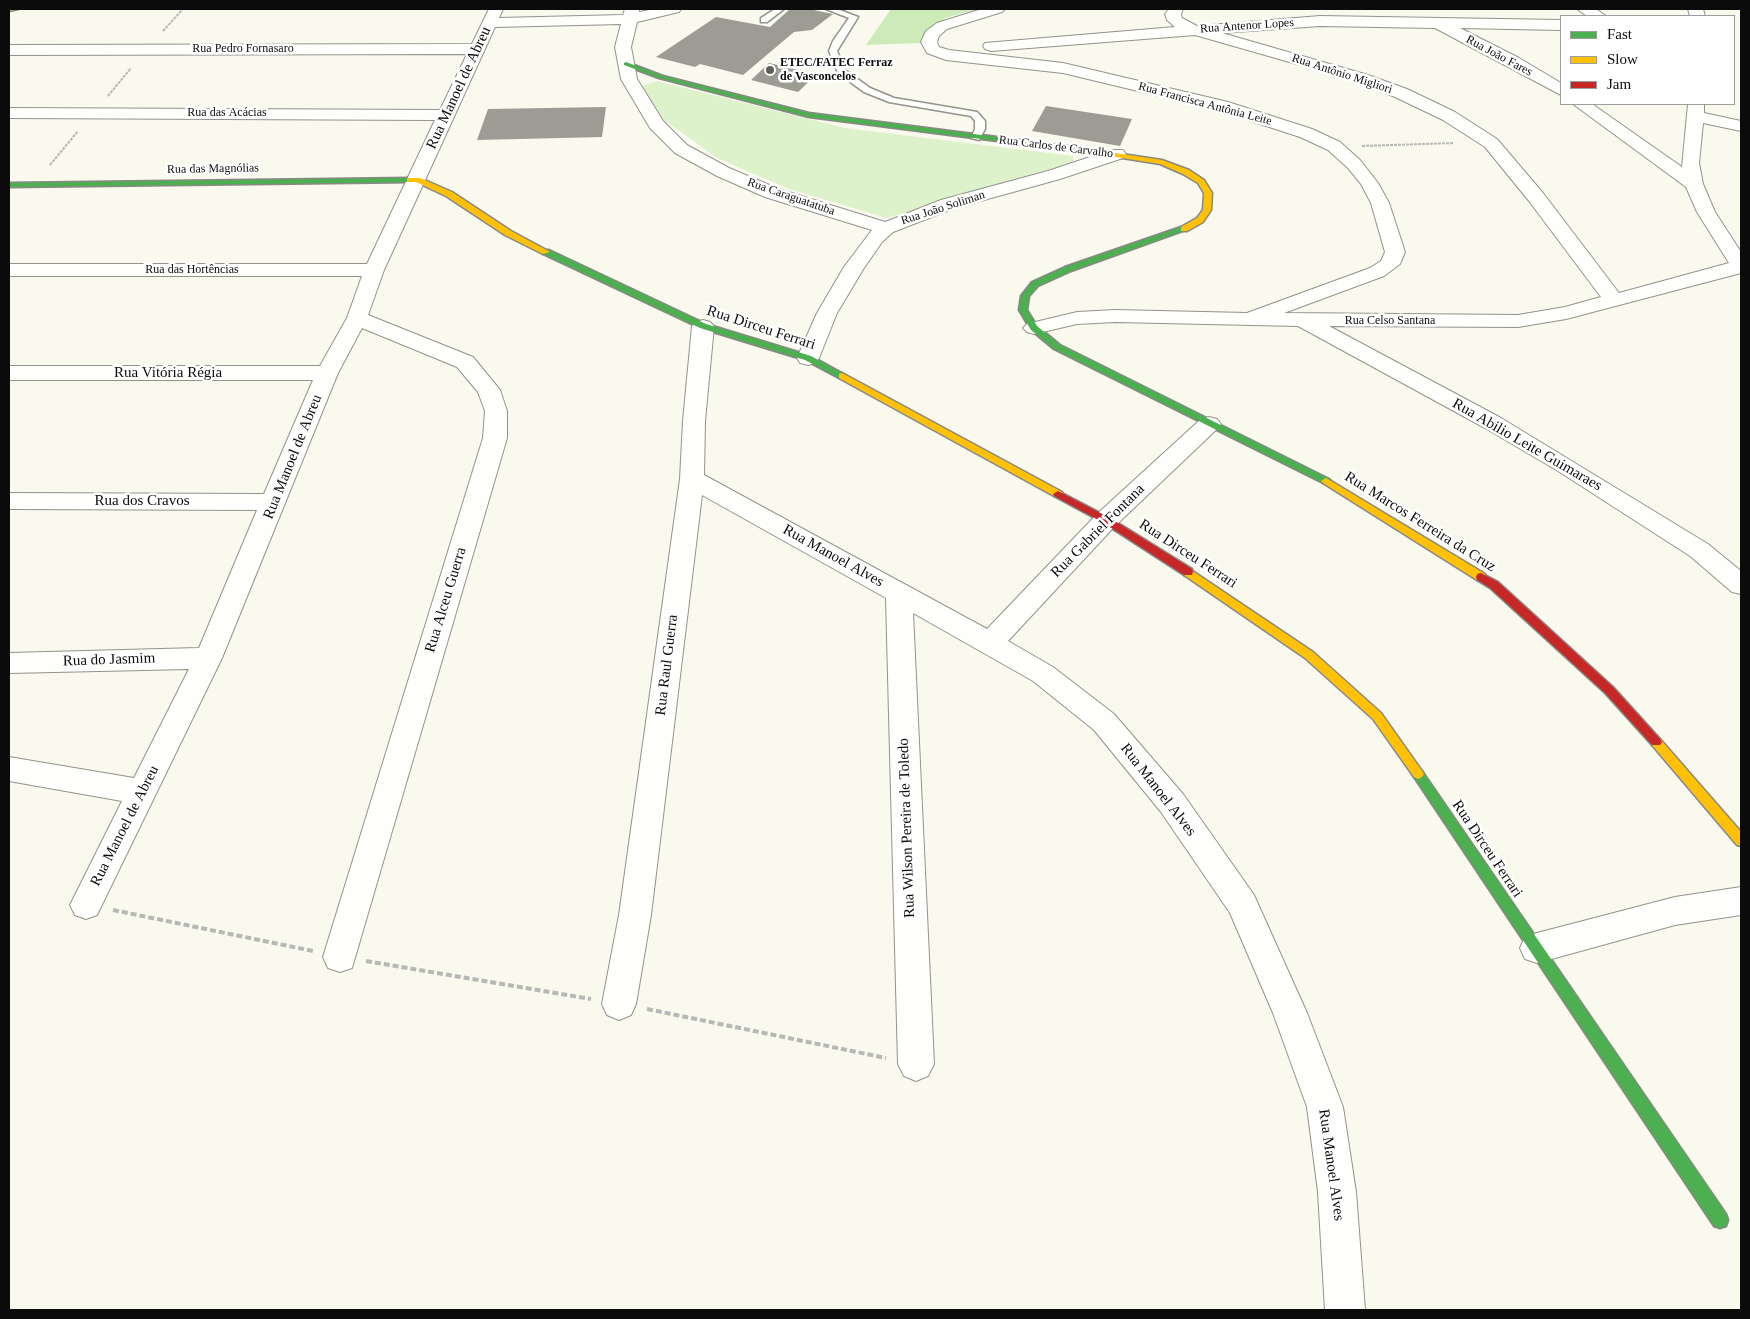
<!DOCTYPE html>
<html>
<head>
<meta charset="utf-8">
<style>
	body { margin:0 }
	#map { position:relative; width:1750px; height:1319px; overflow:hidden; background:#faf9ee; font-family:Georgia,serif }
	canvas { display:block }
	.frame { position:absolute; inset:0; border:10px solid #0b0b0b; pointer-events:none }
	.legend { position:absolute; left:1560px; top:15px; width:175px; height:90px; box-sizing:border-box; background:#fff; border:1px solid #9d9d9d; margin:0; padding:6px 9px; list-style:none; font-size:15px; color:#0b0b0b }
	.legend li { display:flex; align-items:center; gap:10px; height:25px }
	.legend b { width:25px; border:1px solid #9d9d9d }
</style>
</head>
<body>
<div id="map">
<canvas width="1750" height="1319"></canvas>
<div class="frame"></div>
<ul class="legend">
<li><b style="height:6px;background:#4caf50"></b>Fast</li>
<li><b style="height:6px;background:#ffc107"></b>Slow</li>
<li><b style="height:6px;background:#c62828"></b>Jam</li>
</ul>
</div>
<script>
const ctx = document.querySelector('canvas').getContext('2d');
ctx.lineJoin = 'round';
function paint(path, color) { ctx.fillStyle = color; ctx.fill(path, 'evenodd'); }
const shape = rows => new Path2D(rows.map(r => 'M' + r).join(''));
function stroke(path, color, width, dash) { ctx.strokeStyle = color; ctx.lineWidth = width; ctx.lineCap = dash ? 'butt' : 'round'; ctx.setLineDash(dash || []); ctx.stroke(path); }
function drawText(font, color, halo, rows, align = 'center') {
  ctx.font = font + ' Georgia,serif'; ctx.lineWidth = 5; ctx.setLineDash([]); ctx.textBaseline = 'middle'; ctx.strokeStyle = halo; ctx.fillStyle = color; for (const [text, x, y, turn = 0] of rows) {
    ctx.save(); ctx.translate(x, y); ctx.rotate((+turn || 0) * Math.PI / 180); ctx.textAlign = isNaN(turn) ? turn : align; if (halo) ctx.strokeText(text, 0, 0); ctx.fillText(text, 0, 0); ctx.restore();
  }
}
paint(shape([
	[657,81,845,128,1073,156,1074,162,887,218,789,189,717,158,663,119,641,86]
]), '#ddf2cb');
paint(shape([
	[891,9,979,9,945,18,920,43,866,45]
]), '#ccebb9');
paint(shape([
	[790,9,809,9,833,14,812,30,794,32,743,75,700,64,695,67,656,57,716,17,770,27],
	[769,63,817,74,798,92,751,80],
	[1046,106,1132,119,1120,146,1032,131],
	[606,107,602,137,477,140,488,109]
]), '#9c9b94');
const lane = shape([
	[775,9,784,9,767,22,761,22,761,18,775,9],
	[826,9,837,9,858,17,837,51,845,70,870,88,894,98,977,112,985,121,985,129,979,140,971,138,975,129,975,121,971,116,889,102,864,92,838,73,829,51,833,41,849,18,826,9]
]);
const street = shape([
	[489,9,503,9,499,18,623,15,625,9,639,9,639,12,655,9,681,9,679,12,637,22,631,47,637,79,663,121,687,145,729,168,779,189,885,222,941,200,1048,171,1111,150,1123,150,1126,154,1123,158,1060,179,955,208,893,232,882,242,864,268,837,313,819,358,816,363,808,365,800,363,797,358,817,313,844,267,872,230,765,197,717,176,675,153,650,128,621,79,615,47,621,24,495,27,384,270,368,315,473,357,500,390,507,411,507,438,352,968,340,972,328,968,323,957,483,438,485,411,478,392,457,367,362,328,338,373,222,658,97,915,86,919,75,915,70,905,122,801,9,781,9,757,134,778,189,669,9,673,9,653,199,648,257,510,9,509,9,493,264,494,313,380,9,380,9,366,320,366,347,318,362,276,9,276,9,264,367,264,435,120,9,118,9,108,440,110,467,54,9,55,9,45,472,44,489,9],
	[982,9,1005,9,1002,12,947,29,939,36,937,42,939,47,949,50,1063,63,1228,102,1312,129,1340,142,1360,160,1378,183,1389,203,1405,252,1400,264,1384,276,1284,313,1518,315,1565,307,1601,297,1529,201,1485,147,1443,120,1395,97,1356,81,1195,35,991,51,985,49,983,46,985,43,1175,27,1167,20,1165,14,1169,9,1183,9,1181,14,1182,18,1197,26,1320,16,1561,20,1561,30,1460,28,1519,58,1561,83,1561,95,1435,28,1320,26,1222,33,1368,75,1407,89,1455,112,1497,139,1543,193,1619,293,1729,263,1697,212,1686,187,1573,104,1592,104,1682,167,1688,104,1704,104,1704,113,1741,121,1741,131,1703,123,1699,163,1703,184,1715,212,1741,252,1741,273,1566,319,1518,327,1329,326,1501,418,1708,544,1741,571,1741,594,1732,592,1690,556,1558,471,1485,428,1298,326,1115,322,1077,324,1034,334,1027,332,1023,328,1027,324,1077,312,1115,310,1247,313,1370,268,1381,261,1385,252,1371,203,1361,184,1348,168,1328,150,1300,137,1217,110,1063,73,946,60,927,53,921,42,926,31,937,23,982,9],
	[1577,9,1596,9,1606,16,1587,16,1577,9],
	[1688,9,1703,9,1705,16,1690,16,1688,9],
	[703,320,710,322,714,326,705,421,704,475,987,629,1097,514,1201,419,1209,417,1217,419,1221,424,1217,429,1115,526,1008,641,1053,667,1114,714,1183,794,1254,895,1307,1013,1343,1107,1356,1192,1365,1310,1325,1310,1318,1192,1307,1107,1273,1013,1230,913,1161,812,1094,730,1033,681,913,613,934,1064,928,1076,916,1081,904,1076,898,1064,886,598,702,495,651,915,636,1004,631,1015,619,1020,607,1015,602,1004,619,915,680,479,683,421,692,326,696,322,703,320],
	[1741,887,1741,915,1675,925,1537,963,1525,959,1520,948,1525,937,1537,933,1675,897,1741,887]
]);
const fast = shape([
	[626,62,663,76,809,113,1091,149,1095,151,1091,153,809,117,659,78,624,65,624,63,626,62],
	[410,178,413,178,413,182,9,187,9,183,410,178],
	[1181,227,1188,229,1071,271,1038,286,1029,296,1027,310,1037,326,1060,345,1329,479,1331,481,1329,483,1323,483,1054,349,1031,330,1019,310,1021,296,1032,282,1065,267,1181,227],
	[543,250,549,250,706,324,811,356,847,376,845,378,839,378,805,360,700,328,543,254,543,250],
	[1418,769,1422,771,1726,1214,1728,1220,1726,1226,1720,1228,1714,1226,1414,777,1412,774,1414,771,1418,769]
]);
const slow = shape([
	[9,9,18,9,9,11,9,9],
	[1088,149,1162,160,1189,170,1204,180,1212,193,1211,210,1203,222,1187,231,1181,231,1181,227,1197,218,1203,210,1204,193,1198,183,1183,174,1160,164,1091,153,1087,151,1088,149],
	[407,178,420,178,452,192,511,231,550,252,543,254,505,235,446,196,416,182,407,182,407,178],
	[842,373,1062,492,1063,494,1058,497,1054,496,839,378,839,374,842,373],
	[1326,478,1485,574,1486,577,1485,580,1477,580,1323,483,1321,481,1326,478],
	[1188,568,1313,652,1381,713,1422,771,1424,774,1422,777,1418,779,1414,777,1373,719,1305,658,1184,575,1183,572,1184,569,1188,568],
	[1656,737,1660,739,1741,832,1741,846,1737,845,1652,745,1650,742,1652,739,1656,737]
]);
const jam = shape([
	[1058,491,1110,518,1192,569,1193,572,1192,575,1184,575,1102,522,1054,496,1053,494,1058,491],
	[1481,573,1498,582,1613,687,1660,739,1662,742,1660,745,1652,745,1605,693,1490,588,1477,580,1476,577,1477,574,1481,573]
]);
stroke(lane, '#93928d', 3);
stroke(street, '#93928d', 2);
stroke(fast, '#898984', 3);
stroke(slow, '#898984', 3);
stroke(jam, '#898984', 3);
stroke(shape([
	[163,31,183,9],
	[108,96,131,68],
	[1362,146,1454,143],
	[50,165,78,131]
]), '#b7b7b5', 2, [3, 1]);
stroke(shape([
	[113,910,313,951],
	[366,961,591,999],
	[647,1009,886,1058]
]), '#b7b7b5', 4, [6, 3]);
paint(lane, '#fefefc');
paint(street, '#fefefc');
paint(fast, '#4caf50');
paint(slow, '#ffc107');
paint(jam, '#c62828');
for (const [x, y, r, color] of [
	[770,70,5,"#5f5e5a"]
]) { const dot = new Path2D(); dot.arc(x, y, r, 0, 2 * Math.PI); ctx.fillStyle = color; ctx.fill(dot); stroke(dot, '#fff', 2); }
drawText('12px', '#0b0b0b', '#fff', [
	["Rua Antenor Lopes",1247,26,-4],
	["Rua Pedro Fornasaro",243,49],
	["Rua João Fares",1499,56,28],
	["Rua Antônio Migliori",1342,74,18],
	["Rua Francisca Antônia Leite",1205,104,15],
	["Rua das Acácias",227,113],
	["Rua Carlos de Carvalho",1056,147,7],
	["Rua das Magnólias",213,169,-1],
	["Rua Caraguatatuba",791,197,19],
	["Rua João Soliman",943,208,-18],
	["Rua das Hortências",192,270],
	["Rua Celso Santana",1390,321]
]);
drawText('bold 12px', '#0b0b0b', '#fff', [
	["ETEC/FATEC Ferraz",780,63],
	["de Vasconcelos",780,77]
], 'left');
drawText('15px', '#0b0b0b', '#fff', [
	["Rua Manoel de Abreu",459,88,-65],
	["Rua Dirceu Ferrari",761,328,18],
	["Rua Vitória Régia",168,373],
	["Rua Abilio Leite Guimaraes",1527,445,30],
	["Rua Manoel de Abreu",293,457,-68],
	["Rua dos Cravos",142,501],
	["Rua Marcos Ferreira da Cruz",1420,522,32],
	["Rua Gabriel Fontana",1098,531,-45],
	["Rua Dirceu Ferrari",1188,554,33],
	["Rua Manoel Alves",833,556,29],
	["Rua Alceu Guerra",446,600,-73],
	["Rua do Jasmim",109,660,-2],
	["Rua Raul Guerra",667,665,-83],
	["Rua Manoel Alves",1158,790,52],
	["Rua Manoel de Abreu",125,826,-63],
	["Rua Wilson Pereira de Toledo",907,828,-92],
	["Rua Dirceu Ferrari",1487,849,56],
	["Rua Manoel Alves",1331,1165,82]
]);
</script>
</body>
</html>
